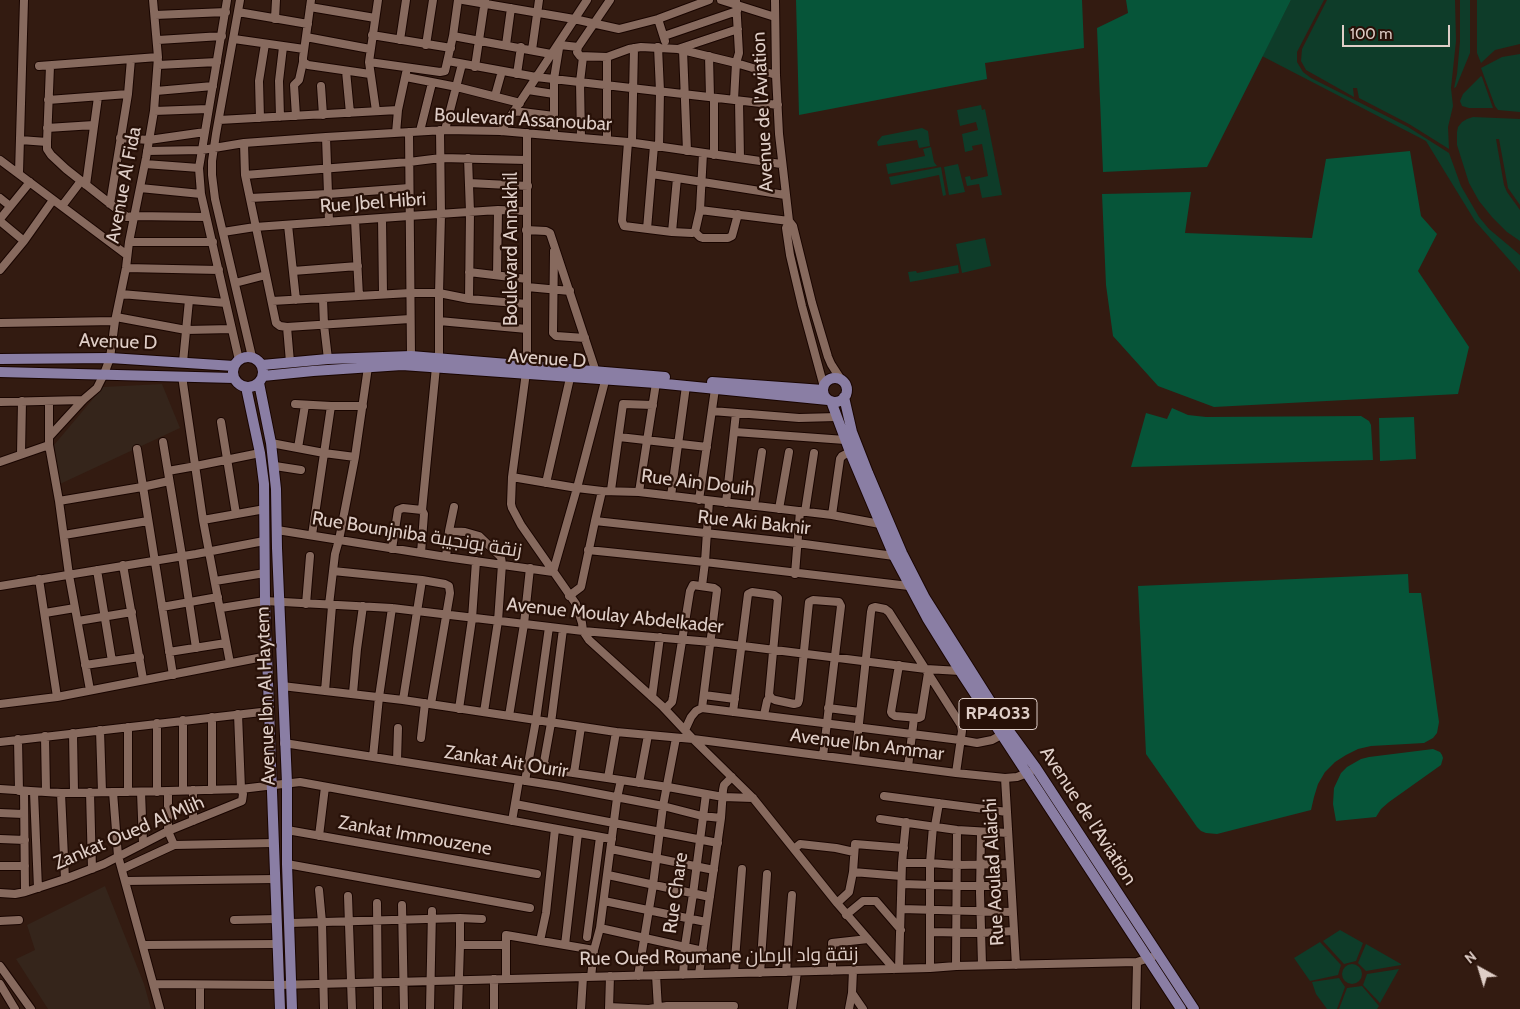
<!DOCTYPE html>
<html>
<head>
<meta charset="utf-8">
<style>
	body { margin:0 }
	#map { position:relative; width:1520px; height:1009px; overflow:hidden; background:#331b11; font-family:Cabin,sans-serif }
	canvas { display:block }
	.north { position:absolute; left:1455px; top:944px; width:50px; height:50px; -webkit-text-stroke:4px #281108; paint-order:stroke; rotate:321deg; font-size:14px; font-weight:700; line-height:20px; text-align:center; color:#dfcec7 }
	.north::after { content:''; display:block; margin:auto; width:18px; height:22px; background:#dfcec7; clip-path:polygon(50% 0,100% 100%,50% 72%,0 100%) }
	.scale { position:absolute; left:1342px; top:25px; width:108px; height:22px; box-sizing:border-box; border:2px solid #dfcec7; border-top:0; padding-left:6px; font-size:15px; line-height:18px; white-space:nowrap; color:#dfcec7; -webkit-text-stroke:4px #281108; paint-order:stroke }
</style>
</head>
<body>
<div id="map">
<canvas width="1520" height="1009"></canvas>
<div class="north">N</div>
<div class="scale">100 m</div>
</div>
<script>
const ctx = document.querySelector('canvas').getContext('2d');
ctx.lineJoin = 'round';
function paint(path, color) { ctx.fillStyle = color; ctx.fill(path, 'evenodd'); }
const shape = rows => new Path2D(rows.map(r => 'M' + r).join(''));
function stroke(path, color, width, dash) { ctx.strokeStyle = color; ctx.lineWidth = width; ctx.lineCap = dash ? 'butt' : 'round'; ctx.setLineDash(dash || []); ctx.stroke(path); }
function drawText(font, color, halo, rows, align = 'center') {
  ctx.font = font + ' Cabin,Cairo,sans-serif'; ctx.lineWidth = 4.5; ctx.setLineDash([]); ctx.textBaseline = 'middle'; ctx.strokeStyle = halo; ctx.fillStyle = color; for (const [text, x, y, turn = 0] of rows) {
    ctx.save(); ctx.translate(x, y); ctx.rotate((+turn || 0) * Math.PI / 180); ctx.textAlign = isNaN(turn) ? turn : align; if (halo) ctx.strokeText(text, 0, 0); ctx.fillText(text, 0, 0); ctx.restore();
  }
}
paint(shape([
	[162,384,180,428,60,484,54,445,103,387],
	[105,886,144,984,151,1009,48,1009,16,959,35,950,27,925]
]), '#35251b');
paint(shape([
	[1291,0,1324,0,1297,52,1297,62,1303,72,1311,78,1408,127,1449,153,1461,186,1479,217,1489,229,1520,255,1520,272,1475,221,1426,141,1262,56],
	[1327,0,1455,0,1456,41,1451,88,1453,106,1448,127,1449,149,1409,124,1359,98,1357,88,1353,88,1354,97,1306,70,1301,61,1302,49],
	[1460,0,1470,0,1470,53,1456,87,1454,88,1457,74,1460,41],
	[1477,0,1520,0,1520,44,1495,50,1481,63,1477,53],
	[1520,54,1520,112,1498,110,1495,106,1481,68,1502,57],
	[1481,76,1482,77,1493,108,1469,108,1462,106,1460,101,1463,94],
	[981,105,982,110,985,109,1002,195,982,198,979,184,967,186,965,177,970,176,971,180,988,176,982,144,972,146,973,150,965,152,962,134,978,130,976,122,960,126,957,110],
	[1473,117,1520,119,1520,205,1508,188,1499,139,1496,139,1504,185,1507,192,1520,210,1520,241,1507,232,1492,217,1479,201,1469,183,1457,145,1457,132,1458,127,1462,122,1467,119],
	[922,128,928,131,930,146,919,148,917,140,878,146,877,142,882,136],
	[931,147,934,162,937,166,888,174,886,164,925,156,923,149],
	[958,164,965,192,949,195,944,167],
	[941,167,946,195,943,196,939,175,891,185,889,177],
	[985,238,991,266,962,273,956,244],
	[958,265,959,273,910,282,908,272,916,271,917,273],
	[1340,930,1363,943,1356,961,1344,964,1323,941],
	[1320,942,1341,965,1338,975,1310,981,1294,958],
	[1366,944,1401,964,1401,965,1366,971,1358,963],
	'1342 974a10 10 0 1 1 20 0a10 10 0 1 1-20 0Z',
	[1399,969,1380,1003,1363,985,1367,974],
	[1339,978,1345,987,1337,1009,1327,1009,1316,994,1312,982],
	[1362,986,1379,1006,1377,1009,1339,1009,1347,988]
]), '#0e3c29');
paint(shape([
	[796,0,1082,0,1084,48,985,63,987,79,799,115],
	[1126,0,1291,0,1207,167,1103,172,1097,28,1128,13],
	[1410,151,1421,216,1437,234,1418,271,1469,347,1458,394,1214,407,1158,386,1113,336,1106,285,1102,194,1191,192,1185,233,1312,238,1326,159],
	[1172,408,1188,415,1206,417,1361,416,1369,421,1371,425,1373,460,1131,467,1146,413,1167,419],
	[1414,417,1416,459,1380,461,1379,418],
	[1408,574,1409,593,1421,593,1439,722,1437,733,1433,738,1424,743,1371,746,1358,749,1346,755,1335,762,1325,772,1318,784,1314,797,1311,810,1217,834,1206,833,1201,831,1197,827,1146,754,1138,586],
	[1433,749,1440,752,1442,755,1443,758,1441,765,1389,802,1381,809,1376,817,1336,821,1333,804,1334,788,1341,773,1347,767,1361,759,1369,757]
]), '#065539');
const minor = shape([
	[227,0,199,168,201,194,239,360],
	[240,0,216,134,212,161,212,175,215,199,252,357],
	[311,0,303,58,303,62,308,65,370,74],
	[463,0,574,19,619,29,658,19,709,0],
	[610,0,578,47,577,52,580,56,607,57,629,49,641,47,678,49,736,63,776,75],
	[721,0,775,17],
	[775,0,776,75,779,134,789,221,786,228,790,255,802,306,824,387],
	[310,7,375,18],
	[238,12,308,24],
	[155,15,226,12],
	[275,19,276,0],
	[658,19,665,41],
	[372,35,451,48],
	[453,36,551,54],
	[664,36,737,11],
	[306,37,370,49],
	[234,39,304,49],
	[158,40,222,36],
	[400,40,406,0],
	[426,45,433,0],
	[506,45,511,8],
	[560,45,578,47],
	[658,47,660,91,659,147],
	[678,49,738,29],
	[532,50,539,0],
	[683,50,687,151],
	[709,56,710,97],
	[607,57,607,140],
	[448,61,536,77,778,105],
	[369,62,440,72,445,71,453,36,458,0],
	[158,65,217,62],
	[39,66,158,57],
	[50,66,47,142,47,149,51,155,66,169,127,217,134,216,206,217],
	[475,67,485,0],
	[346,71,350,113],
	[517,74,521,47],
	[406,77,457,87,520,103],
	[321,86,323,115],
	[528,90,554,94],
	[156,91,213,86],
	[495,96,502,71],
	[714,98,714,155],
	[48,100,128,94],
	[734,100,736,63,739,53,736,0],
	[739,101,740,158],
	[154,111,208,109],
	[376,111,369,62,378,0],
	[514,111,554,116],
	[296,116,294,85,299,80,303,62],
	[280,117,279,81,283,47],
	[260,118,259,81,265,44],
	[219,120,398,110],
	[47,128,94,125],
	[445,130,462,64],
	[420,131,432,83],
	[501,131,587,0],
	[409,132,411,356],
	[396,133,398,110,406,73],
	[527,133,527,365,512,477,511,504,512,508,521,525,576,604,582,623,583,631,589,640,662,706,693,739,753,798,837,903,894,969],
	[554,135,554,79,560,42],
	[326,137,329,222],
	[120,138,149,140,205,132],
	[581,138,580,82,583,57],
	[20,140,47,142],
	[628,142,622,221,624,226,672,232,692,233,695,232,700,237,703,238,728,238,732,236,738,214],
	[632,142,634,48],
	[244,143,245,175,276,323,280,326,287,327,410,319],
	[147,151,202,150,244,143,326,137,445,130,501,131,628,142,781,164],
	[468,158,470,212,469,299],
	[0,160,127,255],
	[145,164,199,168],
	[19,173,24,0],
	[652,174,785,195],
	[245,175,409,162,441,158,527,160],
	[469,183,528,186],
	[86,185,98,97],
	[140,188,201,194],
	[0,198,10,206],
	[250,198,328,194,409,188],
	[110,204,128,94,131,59],
	[62,206,81,181],
	[700,210,789,221],
	[382,218,383,294],
	[0,219,30,182],
	[355,220,359,296],
	[0,221,24,241],
	[789,221,793,226,812,303,828,357,831,364,842,381],
	[288,225,296,300],
	[647,229,654,146],
	[526,230,546,231,550,233,596,372],
	[223,232,255,227,409,216,498,210,526,211],
	[672,232,677,178],
	[695,232,700,210,703,153],
	[129,242,213,242],
	[554,251,553,333,556,336,585,338],
	[126,268,219,270],
	[0,270,24,241,53,200],
	[293,271,358,266],
	[469,272,527,279],
	[497,275,498,210],
	[235,283,266,275],
	[527,287,570,291],
	[121,294,226,303],
	[323,299,324,325,328,359],
	[272,301,410,293,439,293,469,299,527,304],
	[116,317,186,330,232,329],
	[439,321,527,329],
	[0,323,115,321],
	[287,327,290,362],
	[439,358,439,293,441,215,440,130],
	[183,362,189,300],
	[182,376,203,520,230,663],
	[49,401,49,437],
	[0,402,83,400],
	[295,404,331,406,363,406],
	[712,411,799,418,837,417],
	[221,422,236,514],
	[735,432,845,440],
	[619,437,707,447],
	[163,442,182,556,196,648],
	[271,443,324,453,355,457],
	[298,448,305,405],
	[137,449,173,675],
	[21,454,22,401],
	[0,462,49,445],
	[275,466,301,470],
	[168,471,196,466,260,453],
	[512,477,577,488,602,491,639,492,832,515,880,524],
	[546,483,570,378],
	[611,490,623,404,653,405],
	[639,492,656,383],
	[671,496,686,386],
	[699,500,715,389],
	[59,501,142,487,169,481],
	[726,503,736,413],
	[754,506,762,452],
	[779,509,789,452],
	[422,510,436,367],
	[805,512,814,453],
	[832,515,840,459,842,456,850,452],
	[203,520,265,509],
	[595,521,602,491],
	[277,530,446,557,553,572,577,488,605,381],
	[449,531,454,507],
	[64,535,148,521],
	[312,535,331,406],
	[392,549,398,510,403,508,422,510,424,514,421,553],
	[588,550,705,562,909,586],
	[446,557,449,531,465,532,479,536,501,557,502,564,498,621,484,712],
	[123,565,143,679],
	[97,570,112,661],
	[333,571,422,580,445,584,449,586,450,593,431,704],
	[795,574,800,511],
	[39,579,57,697],
	[215,581,265,573],
	[0,586,196,554,264,541],
	[702,586,705,562,709,501],
	[569,596,581,587,595,521,797,543,894,556],
	[306,604,310,556],
	[329,605,335,554,339,540,355,457,368,367],
	[162,607,218,597],
	[221,608,265,601,392,608,583,631,711,642,926,669,960,671],
	[45,613,75,608],
	[78,621,132,612],
	[563,629,551,723,544,762,545,765,553,770,668,787,723,797,753,798],
	[169,652,226,643],
	[85,665,140,657],
	[899,665,891,712,892,714,895,716,919,718,921,717,928,673],
	[282,686,403,700,616,732,693,739,956,773,1005,778,1017,777,1030,772],
	[90,690,69,575,59,501,49,445,49,437,83,400,97,388,104,374,110,358,115,321,126,268,129,242,146,158,154,111,158,57,153,0],
	[325,691,332,606],
	[353,693,357,649,363,606],
	[704,695,735,699],
	[652,697,660,637],
	[403,700,422,580],
	[0,704,57,697,268,656],
	[828,708,860,712],
	[459,709,472,619,476,561],
	[665,709,672,702,673,697,690,591,693,585,714,588,717,590,702,708],
	[733,712,748,594,752,592,774,595,778,598,769,695,771,698,775,700,794,704,798,703,799,700,809,602,813,600,839,602,841,606,823,756],
	[764,715,767,701,770,696],
	[509,716,524,624,530,568],
	[212,717,212,790],
	[183,720,183,790],
	[157,723,157,792],
	[100,730,102,792],
	[685,730,691,717,696,711,702,708,960,740,977,743,992,740,1005,733],
	[73,733,74,792],
	[45,736,46,792],
	[421,738,425,703],
	[18,739,19,791],
	[0,742,270,711],
	[284,743,558,786,663,806,702,816,721,818],
	[373,757,379,697,392,608],
	[855,760,871,612,872,608,875,607,885,609,889,612,961,725,962,731,956,773],
	[397,761,398,728],
	[908,767,914,718],
	[574,773,581,727],
	[608,778,616,732],
	[1005,778,1016,965],
	[525,781,536,720,549,627],
	[639,783,648,735],
	[0,789,61,793,168,791,241,789,300,782,612,839],
	[193,790,193,821],
	[24,791,25,892],
	[168,791,168,831,174,845],
	[34,792,38,888],
	[90,792,92,869],
	[113,792,118,856,160,1009],
	[128,792,128,727],
	[141,792,143,843],
	[61,793,65,879],
	[884,796,1007,812],
	[515,804,718,843],
	[0,813,23,814],
	[880,819,957,830,1008,833],
	[512,821,519,780],
	[935,826,939,803],
	[287,830,537,874],
	[981,833,980,893,982,965],
	[319,836,325,787],
	[0,839,25,840],
	[611,849,714,870],
	[794,849,800,844,836,848,854,852],
	[902,863,906,822],
	[287,864,530,908],
	[0,866,25,866],
	[122,869,174,845,274,843],
	[853,872,901,876],
	[608,875,710,897],
	[125,881,276,879],
	[902,884,964,886,1011,886],
	[319,890,322,922,324,1009],
	[0,893,15,894,25,892,65,879,104,864,168,831,242,801,243,794,241,789,238,714],
	[348,896,352,1009],
	[604,901,706,922],
	[377,903,378,1009],
	[837,903,849,892,853,872,855,844,904,848],
	[402,905,404,1009],
	[901,909,1012,912],
	[846,915,863,901,876,901,901,930],
	[234,920,277,919],
	[0,921,19,920],
	[290,923,460,918,482,919],
	[600,928,703,951],
	[930,932,982,933,1013,931],
	[587,937,600,837],
	[540,941,546,913,555,829],
	[143,945,278,944],
	[460,945,506,945],
	[565,945,578,833],
	[0,966,31,1009],
	[956,966,957,830],
	[930,968,930,863,933,826],
	[899,969,902,863,930,863,956,865,1010,864],
	[853,970,852,993,863,1009],
	[832,971,832,943,868,939],
	[786,972,792,895],
	[734,973,742,869],
	[760,973,767,874],
	[699,974,721,818,723,790,724,785,732,777],
	[656,975,658,1009],
	[683,975,685,946,693,894,706,794],
	[638,976,653,885,663,806,676,738],
	[591,977,594,950,600,928,617,798,621,780],
	[494,979,494,1009],
	[506,979,506,935,594,950],
	[0,984,15,1009],
	[154,984,279,985,930,968,956,966,1137,962,1152,957],
	[609,1007,649,1009,667,1006,734,1006],
	[200,1009,200,985],
	[430,1009,432,911],
	[458,1009,460,945,460,918],
	[581,1009,583,977],
	[609,1009,610,976],
	[792,1009,797,972],
	[849,1009,852,993],
	[1136,1009,1137,962]
]);
const major = shape([
	'233 372a15 15 0 1 1 30 0a15 15 0 1 1-30 0Z',
	[0,359,110,358,234,366],
	[262,365,328,359,411,356,665,377],
	[0,372,234,378],
	[263,376,313,371,402,365,656,383,828,400],
	'823 390a12 12 0 1 1 24 0a12 12 0 1 1-24 0Z',
	[712,382,823,390],
	[259,383,271,443,276,489,277,548,287,783,287,864,292,1009],
	[246,387,260,453,264,484,265,601,280,1009],
	[844,397,852,432,868,473,902,553,925,598,1009,731,1036,768,1194,1009],
	[831,401,850,452,894,556,927,618,960,671,1181,1009]
]);
stroke(minor, '#190500', 10);
stroke(major, '#190500', 12);
stroke(minor, '#876a5e', 8);
stroke(major, '#8a7ea4', 10);
for (const [x, y, w] of [
	[998,714,78]
]) { const box = new Path2D(); box.roundRect(x - w / 2, y - 15.5, w, 31, 4); ctx.fillStyle = '#281108'; ctx.fill(box); stroke(box, '#dfcec7', 1); }
drawText('bold 18px', '#dfcec7', null, [
	["RP4033",998,714]
]);
drawText('19px', '#dfcec7', '#281108', [
	["Avenue de l'Aviation",763,112,-93],
	["Boulevard Assanoubar",523,120,3],
	["Avenue Al Fida",124,185,-79],
	["Rue Jbel Hibri",373,203,-4],
	["Boulevard Annakhil",511,249,-90],
	["Avenue D",118,342,2],
	["Avenue D",547,359,4],
	["Rue Ain Douih",698,483,7],
	["Rue Aki Baknir",754,523,6],
	["Rue Bounjniba زنقة بونجيبة",417,535,9],
	["Avenue Moulay Abdelkader",615,616,6],
	["Avenue Ibn Al Haytem",266,696,-92],
	["Avenue Ibn Ammar",867,745,7],
	["Zankat Ait Ourir",506,762,9],
	["Avenue de l'Aviation",1088,816,57],
	["Zankat Oued Al Mlih",129,833,-23],
	["Zankat Immouzene",415,836,10],
	["Rue Aoulad Alaichi",994,872,-93],
	["Rue Chare",676,893,-82],
	["Rue Oued Roumane زنقة واد الرمان",719,957,-1]
]);
</script>
</body>
</html>
